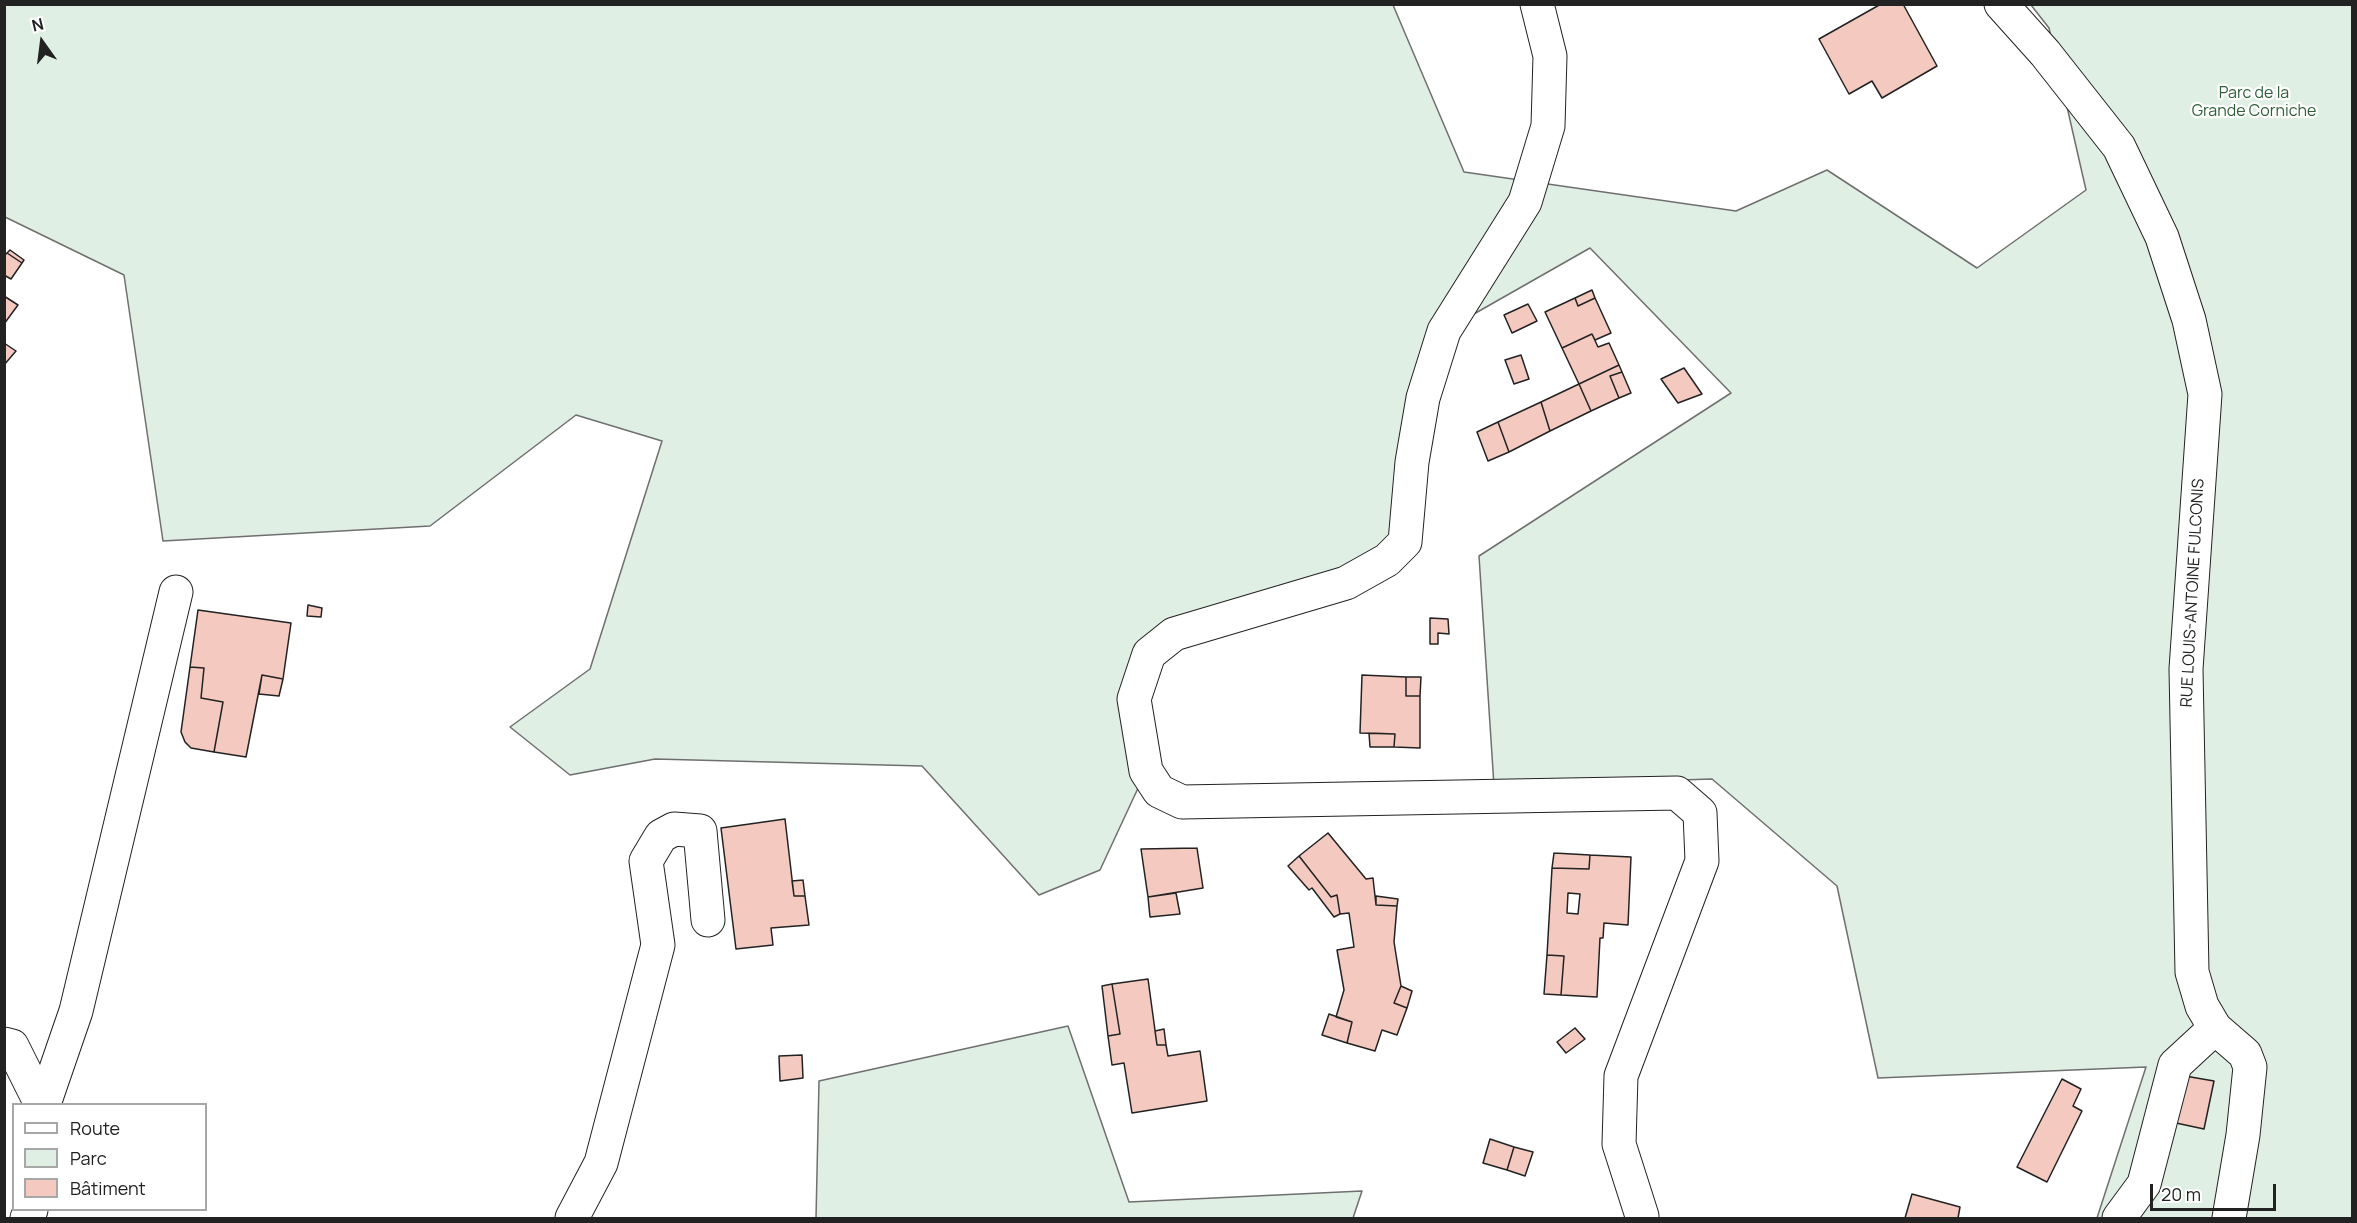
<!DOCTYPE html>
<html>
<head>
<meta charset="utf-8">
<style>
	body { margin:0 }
	#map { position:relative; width:2357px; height:1223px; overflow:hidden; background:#fff; font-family:Manrope,sans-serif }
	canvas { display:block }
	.frame { position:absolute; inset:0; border:6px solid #222; pointer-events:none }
	.legend { position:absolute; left:12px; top:1103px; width:195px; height:108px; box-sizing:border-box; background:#fff; border:2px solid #a7a7a7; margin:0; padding:8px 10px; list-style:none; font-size:18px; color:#222 }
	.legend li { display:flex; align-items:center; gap:12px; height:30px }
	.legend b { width:30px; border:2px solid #a7a7a7 }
	.north { position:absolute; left:12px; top:12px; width:60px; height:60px; -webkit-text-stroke:4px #fff; paint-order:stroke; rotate:346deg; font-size:16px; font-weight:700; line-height:24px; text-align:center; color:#222 }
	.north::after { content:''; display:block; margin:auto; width:21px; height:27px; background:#222; clip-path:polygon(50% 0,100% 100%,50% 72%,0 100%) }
	.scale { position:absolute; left:2150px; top:1184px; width:126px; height:27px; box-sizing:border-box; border:3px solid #222; border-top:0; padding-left:8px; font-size:18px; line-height:21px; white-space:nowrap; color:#222; -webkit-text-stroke:4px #fff; paint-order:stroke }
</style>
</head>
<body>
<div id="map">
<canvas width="2357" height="1223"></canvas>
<div class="frame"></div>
<ul class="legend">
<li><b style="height:8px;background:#fff"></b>Route</li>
<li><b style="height:16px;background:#e0efe3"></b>Parc</li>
<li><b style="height:16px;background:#f3c9c0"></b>Bâtiment</li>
</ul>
<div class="north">N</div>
<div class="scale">20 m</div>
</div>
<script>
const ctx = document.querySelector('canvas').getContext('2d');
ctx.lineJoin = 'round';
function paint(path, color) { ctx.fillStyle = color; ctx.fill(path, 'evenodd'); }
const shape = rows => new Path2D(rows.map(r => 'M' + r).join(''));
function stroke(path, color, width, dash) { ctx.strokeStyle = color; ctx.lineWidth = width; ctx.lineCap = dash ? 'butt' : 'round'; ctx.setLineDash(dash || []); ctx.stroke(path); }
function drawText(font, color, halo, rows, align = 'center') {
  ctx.font = font + ' Manrope,sans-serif'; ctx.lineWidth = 4.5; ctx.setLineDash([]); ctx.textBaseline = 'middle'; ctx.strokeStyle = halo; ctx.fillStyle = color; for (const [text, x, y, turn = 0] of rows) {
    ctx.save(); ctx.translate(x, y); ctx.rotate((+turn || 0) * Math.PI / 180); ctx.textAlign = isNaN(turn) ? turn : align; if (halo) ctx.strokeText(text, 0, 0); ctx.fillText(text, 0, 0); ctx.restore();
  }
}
const green = shape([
	[4,5,1393,5,1464,172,1736,211,1827,170,1977,268,2086,190,2049,28,2031,5,2352,5,2352,1218,2097,1218,2146,1067,1878,1078,1837,886,1712,779,1494,786,1479,556,1731,393,1590,248,1444,331,1405,542,1149,654,1146,771,1100,870,1039,895,922,766,655,759,570,775,510,727,590,669,662,441,576,415,430,526,163,541,124,275,5,217,4,5],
	[1068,1026,1129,1202,1362,1191,1353,1218,816,1218,819,1081,1068,1026]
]);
paint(green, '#e0efe3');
stroke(green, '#6f6f6f', 1.5);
const building = shape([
	[1881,4,1903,4,1937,66,1882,98,1872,81,1849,94,1819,39,1881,4],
	[10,250,24,260,22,263,7,253,10,250],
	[7,253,22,263,11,279,4,275,4,256,7,253],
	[1592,290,1595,298,1578,306,1575,298,1592,290],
	[4,296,18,305,4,324,4,296],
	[1575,298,1578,306,1595,298,1611,333,1595,340,1592,334,1562,348,1545,312,1575,298],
	[1528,304,1537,321,1512,333,1504,315,1528,304],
	[1592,334,1598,347,1609,343,1619,365,1579,384,1562,348,1592,334],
	[4,343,16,351,4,365,4,343],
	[1521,355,1529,379,1514,384,1505,360,1521,355],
	[1619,365,1622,372,1610,376,1619,398,1591,411,1579,384,1619,365],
	[1684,368,1702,394,1678,403,1661,379,1684,368],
	[1622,372,1631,393,1619,398,1610,376,1622,372],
	[1579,384,1591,411,1550,431,1541,402,1579,384],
	[1541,402,1550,431,1509,452,1498,422,1541,402],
	[1498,422,1509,452,1488,461,1477,432,1498,422],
	[308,605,322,608,321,617,307,616,308,605],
	[198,610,291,623,283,679,262,675,246,757,214,752,223,702,201,698,204,668,190,667,198,610],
	[1430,618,1448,619,1449,634,1438,633,1438,644,1430,644,1430,618],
	[190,667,204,668,201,698,223,702,214,752,191,748,185,742,181,732,190,667],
	[262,675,283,679,279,696,259,694,262,675],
	[1362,675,1406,677,1406,696,1420,696,1420,748,1394,747,1395,734,1360,733,1362,675],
	[1406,677,1421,677,1420,696,1406,696,1406,677],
	[1369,733,1395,734,1394,747,1370,747,1369,733],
	[785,819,794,896,805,896,809,925,771,928,773,945,736,949,721,828,785,819],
	[1328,833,1366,879,1373,878,1376,905,1397,906,1394,942,1401,986,1394,1003,1407,1008,1397,1035,1382,1030,1375,1051,1347,1043,1352,1022,1336,1017,1344,990,1337,950,1354,947,1349,913,1340,914,1337,895,1331,897,1299,856,1328,833],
	[1197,848,1203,888,1148,897,1141,849,1197,848],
	[1554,853,1590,855,1589,869,1552,868,1554,853],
	[1590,855,1631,857,1628,925,1604,923,1603,938,1600,938,1597,997,1561,995,1564,956,1547,955,1552,868,1589,869,1590,855],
	[1568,893,1580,894,1578,914,1567,913,1568,893],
	[1299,856,1331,897,1337,895,1340,914,1334,917,1312,888,1309,890,1288,866,1299,856],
	[803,880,805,896,794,896,792,881,803,880],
	[1176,893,1180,914,1150,917,1148,897,1176,893],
	[1376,896,1398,899,1397,906,1376,905,1376,896],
	[1547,955,1564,956,1561,995,1544,994,1547,955],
	[1148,979,1157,1045,1166,1045,1168,1056,1200,1051,1207,1101,1132,1113,1124,1063,1112,1065,1108,1036,1120,1034,1112,984,1148,979],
	[1112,984,1120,1034,1108,1036,1102,986,1112,984],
	[1401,986,1412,991,1407,1008,1394,1003,1401,986],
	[1329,1014,1352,1022,1347,1043,1322,1035,1329,1014],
	[1575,1028,1585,1039,1566,1053,1557,1042,1575,1028],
	[1164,1029,1166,1045,1157,1045,1155,1031,1164,1029],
	[802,1055,803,1078,780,1081,779,1056,802,1055],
	[2185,1076,2214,1081,2204,1129,2176,1123,2185,1076],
	[2062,1079,2081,1089,2073,1106,2082,1111,2047,1182,2017,1167,2062,1079],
	[1490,1139,1514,1147,1507,1170,1483,1163,1490,1139],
	[1514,1147,1533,1152,1525,1176,1507,1170,1514,1147],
	[1912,1194,1960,1207,1958,1218,1905,1218,1912,1194]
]);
paint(building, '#f3c9c0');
stroke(building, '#222', 1.5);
const minor = shape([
	[1537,4,1550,56,1548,126,1525,202,1444,331,1423,398,1412,462,1405,542,1387,560,1346,583,1174,634,1149,654,1134,699,1146,771,1159,791,1182,802,1677,793,1700,813,1702,861,1621,1076,1619,1144,1642,1216],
	[2001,4,2045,53,2119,147,2162,237,2189,320,2205,394,2186,669,2192,972,2202,1006,2215,1028,2245,1054,2250,1067,2243,1135,2229,1218],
	[4,1044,12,1046,41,1104],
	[44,1104,76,1011,176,592],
	[27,1218,31,1210],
	[572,1218,601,1163,658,945,646,861,661,836,674,829,700,831,708,920],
	[2119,1218,2144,1184,2175,1065,2215,1028]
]);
stroke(minor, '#222', 35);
stroke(minor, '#fff', 33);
drawText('16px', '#2f5e38', '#fff', [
	["Parc de la",2254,94],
	["Grande Corniche",2254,112]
]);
drawText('16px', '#222', '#fff', [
	["RUE LOUIS-ANTOINE FULCONIS",2193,593,-87]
]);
</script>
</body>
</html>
